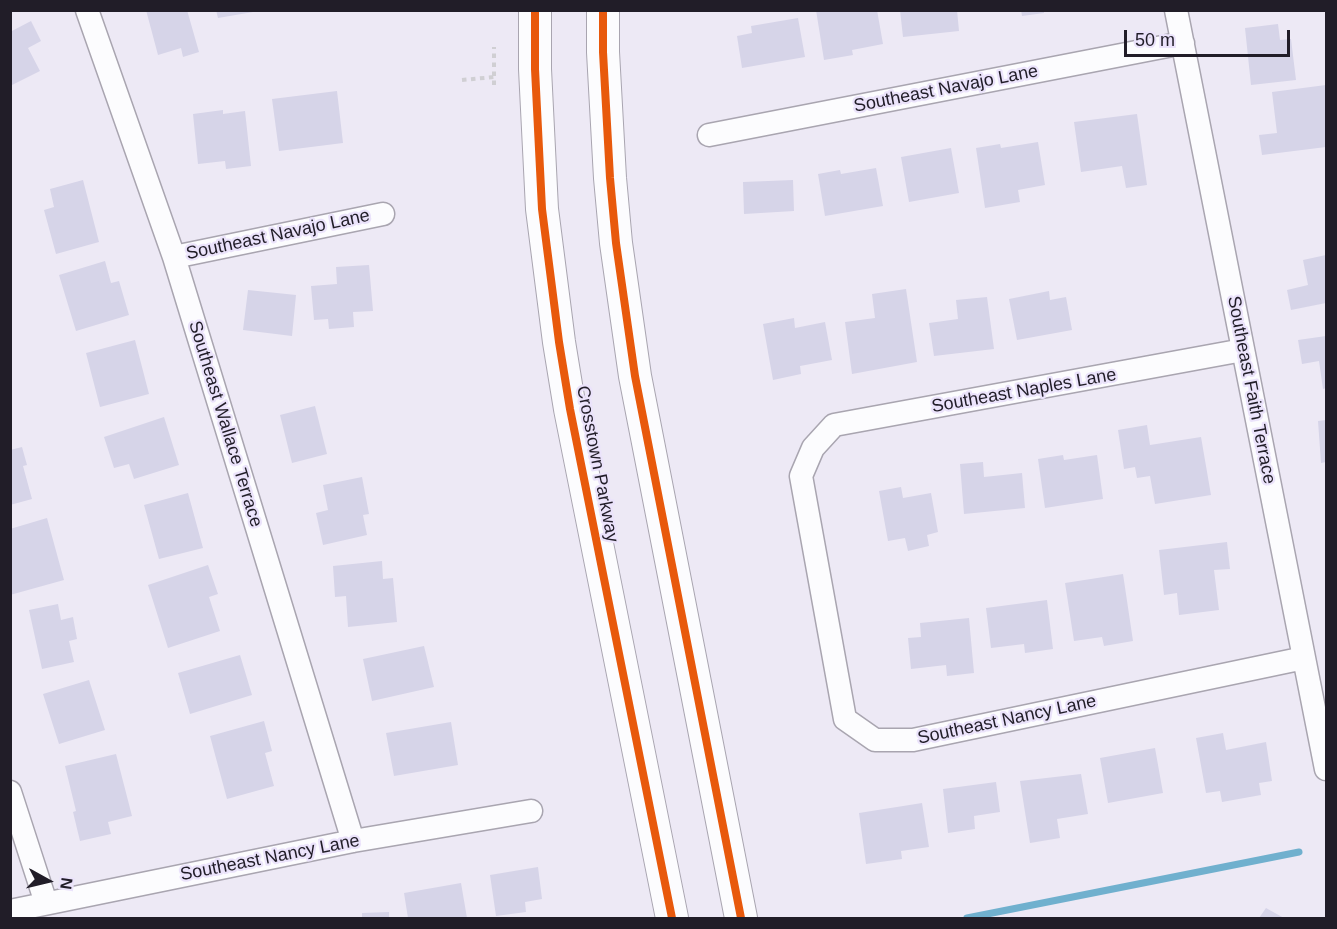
<!DOCTYPE html>
<html>
<head>
<meta charset="utf-8">
<style>
	body { margin:0 }
	#map { position:relative; width:1337px; height:929px; overflow:hidden; background:#ede9f5; font-family:Helvetica,sans-serif }
	canvas { display:block }
	.frame { position:absolute; inset:0; border:12px solid #211d28; pointer-events:none }
	.north { position:absolute; left:18px; top:851px; width:60px; height:60px; -webkit-text-stroke:4px #ebe3fb; paint-order:stroke; rotate:98deg; font-size:16px; font-weight:700; line-height:24px; text-align:center; color:#211d28 }
	.north::after { content:''; display:block; margin:auto; width:21px; height:27px; background:#211d28; clip-path:polygon(50% 0,100% 100%,50% 72%,0 100%) }
	.scale { position:absolute; left:1124px; top:30px; width:166px; height:27px; box-sizing:border-box; border:3px solid #211d28; border-top:0; padding-left:8px; font-size:18px; line-height:21px; white-space:nowrap; color:#211d28; -webkit-text-stroke:4px #ebe3fb; paint-order:stroke }
</style>
</head>
<body>
<div id="map">
<canvas width="1337" height="929"></canvas>
<div class="frame"></div>
<div class="north">N</div>
<div class="scale">50 m</div>
</div>
<script>
const ctx = document.querySelector('canvas').getContext('2d');
ctx.lineJoin = 'round';
const shape = rows => new Path2D(rows.map(r => 'M' + r).join(''));
function stroke(path, color, width, dash) { ctx.strokeStyle = color; ctx.lineWidth = width; ctx.lineCap = dash ? 'butt' : 'round'; ctx.setLineDash(dash || []); ctx.stroke(path); }
function paint(path, color) { ctx.fillStyle = color; ctx.fill(path, 'evenodd'); }
function drawText(font, color, halo, rows, align = 'center') {
  ctx.font = font + ' Helvetica,sans-serif'; ctx.lineWidth = 4.5; ctx.setLineDash([]); ctx.textBaseline = 'middle'; ctx.strokeStyle = halo; ctx.fillStyle = color; for (const [text, x, y, turn = 0] of rows) {
    ctx.save(); ctx.translate(x, y); ctx.rotate((+turn || 0) * Math.PI / 180); ctx.textAlign = isNaN(turn) ? turn : align; if (halo) ctx.strokeText(text, 0, 0); ctx.fillText(text, 0, 0); ctx.restore();
  }
}
stroke(shape([
	[967,918,1299,852]
]), '#70b0ce', 7);
paint(shape([
	[146,10,187,10,199,52,183,57,181,48,158,55],
	[216,10,253,10,253,12,218,18],
	[816,10,877,10,883,44,852,50,853,55,824,60],
	[900,10,957,10,959,31,903,37],
	[1021,10,1044,10,1044,13,1022,16],
	[798,18,805,57,742,68,737,36,752,33,751,26],
	[31,21,41,41,28,48,40,71,10,86,10,32],
	[1278,24,1280,40,1291,39,1296,80,1251,85,1245,28],
	[1326,85,1326,147,1262,155,1259,135,1277,133,1272,92],
	[337,91,343,143,279,151,272,99],
	[223,110,223,114,245,111,251,166,226,169,225,161,198,164,193,114],
	[1137,114,1147,185,1126,188,1122,166,1081,172,1074,122],
	[1038,142,1045,185,1018,190,1020,202,985,208,976,148,1000,144,1001,148],
	[951,148,959,193,909,202,901,157],
	[876,168,883,206,825,216,818,174,840,170,841,174],
	[83,180,99,242,56,254,44,210,54,207,50,189],
	[793,180,794,211,744,214,743,182],
	[1326,255,1326,303,1291,310,1287,290,1308,285,1303,260],
	[105,261,111,283,119,281,129,315,76,331,59,275],
	[369,265,373,311,353,312,354,327,329,329,328,319,314,320,311,286,337,284,336,267],
	[906,289,917,362,852,374,845,322,875,318,872,294],
	[248,290,296,295,292,336,243,330],
	[1049,291,1050,300,1066,297,1072,330,1017,340,1009,299],
	[987,297,994,349,934,356,929,323,958,319,956,300],
	[794,318,795,328,825,322,832,360,800,366,801,374,773,380,763,324],
	[1326,336,1326,388,1323,389,1319,361,1302,364,1298,340],
	[135,340,149,394,100,407,86,353],
	[315,406,327,454,292,463,280,415],
	[164,417,179,465,134,479,129,464,114,468,104,437],
	[1326,420,1326,462,1321,463,1318,421],
	[1147,425,1150,445,1201,437,1211,495,1155,504,1150,476,1137,478,1135,467,1124,469,1118,430],
	[22,447,27,465,23,466,32,499,10,505,10,450],
	[1063,455,1064,460,1097,455,1103,499,1045,508,1038,459],
	[983,462,984,477,1022,473,1025,508,964,514,960,464],
	[362,477,369,514,363,515,367,535,323,545,316,513,328,510,323,485],
	[901,487,903,498,931,493,938,532,927,535,929,546,908,551,905,538,888,541,879,491],
	[188,493,203,548,159,559,144,505],
	[47,518,64,580,10,595,10,529],
	[1227,542,1230,569,1214,570,1219,610,1179,615,1177,593,1164,595,1159,550],
	[382,561,383,579,393,578,397,622,348,627,346,596,335,597,333,566],
	[208,565,218,594,209,597,220,631,168,648,148,585],
	[1123,574,1133,641,1104,646,1102,637,1074,641,1065,583],
	[1047,600,1053,649,1025,653,1024,644,991,648,986,608],
	[58,604,61,620,73,617,77,639,69,641,74,662,42,669,29,610],
	[969,618,974,673,947,676,946,665,911,669,908,638,921,637,920,623],
	[424,646,434,687,372,701,363,659],
	[240,655,252,695,190,714,178,673],
	[89,680,105,730,59,744,43,694],
	[264,721,272,751,265,753,274,786,227,799,210,736],
	[451,722,458,765,394,776,386,733],
	[1223,733,1226,750,1266,742,1272,781,1259,783,1261,795,1222,802,1220,791,1206,793,1196,738],
	[1155,748,1163,793,1108,803,1100,758],
	[116,754,132,816,108,822,111,834,80,841,73,812,76,811,65,766],
	[1081,774,1088,814,1057,819,1060,838,1030,843,1020,781],
	[996,782,1000,812,974,816,975,829,948,833,943,789],
	[922,803,929,847,901,851,902,859,866,864,859,813],
	[538,867,542,899,525,902,526,912,496,916,490,875],
	[461,883,467,918,408,918,404,893],
	[1266,908,1284,918,1259,918],
	[389,912,389,918,362,918,362,913]
]), '#d6d4e8');
const minor = shape([
	[87,10,174,257,353,841],
	[1176,10,1326,769],
	[709,135,1183,43],
	[174,257,383,214],
	[1243,350,834,425,813,448,801,476,845,719,875,740,913,740,1304,658],
	[10,792,46,903],
	[10,911,353,841,531,811]
]);
const secondary = shape([
	[535,10,535,69,542,209,559,342,570,409,672,918],
	[603,10,603,52,610,178,616,243,635,376,741,918]
]);
stroke(minor, '#a9a5b0', 25);
stroke(secondary, '#a9a5b0', 34);
stroke(shape([
	[462,80,494,77],
	[494,85,494,47]
]), '#d0cfd3', 4, [4.5, 4.5]);
stroke(minor, '#fcfcfe', 22);
stroke(secondary, '#fcfcfe', 32);
stroke(shape([
	[535,10,535,69,542,209,559,342,570,409,672,918],
	[603,10,603,52,610,178,616,243,635,376,741,918]
]), '#e8590c', 8);
drawText('18px', '#211d28', '#ebe3fb', [
	["Southeast Navajo Lane",946,89,-11],
	["Southeast Navajo Lane",278,235,-12],
	["Southeast Faith Terrace",1251,390,79],
	["Southeast Naples Lane",1024,391,-10],
	["Southeast Wallace Terrace",225,424,73],
	["Crosstown Parkway",597,464,79],
	["Southeast Nancy Lane",1007,720,-12],
	["Southeast Nancy Lane",270,858,-11]
]);
</script>
</body>
</html>
